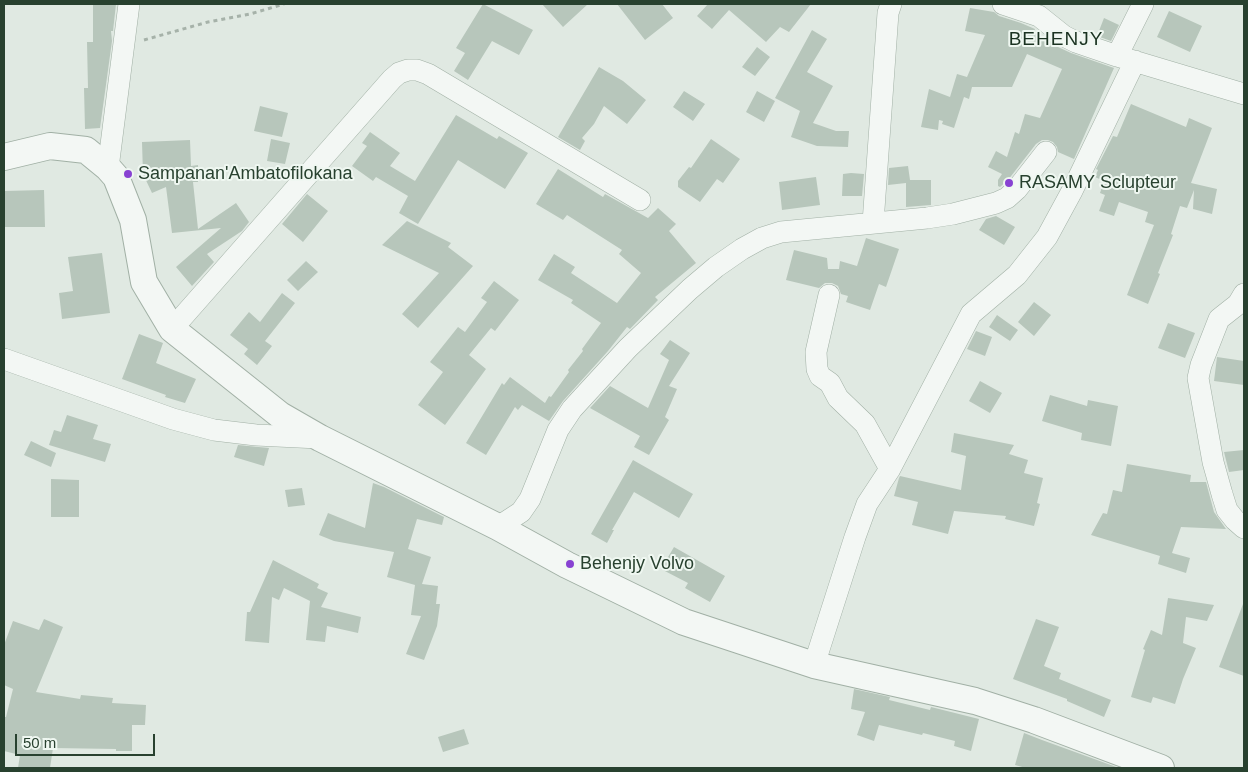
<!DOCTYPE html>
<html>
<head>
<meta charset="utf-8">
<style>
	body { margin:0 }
	#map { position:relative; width:1248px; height:772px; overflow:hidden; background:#e0e9e2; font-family:Arial,sans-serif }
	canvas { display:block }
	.frame { position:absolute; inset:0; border:5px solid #28412f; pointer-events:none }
	.scale { position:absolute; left:15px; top:734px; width:140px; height:22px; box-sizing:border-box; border:2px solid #28412f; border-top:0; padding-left:6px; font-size:15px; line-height:18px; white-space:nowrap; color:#28412f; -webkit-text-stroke:4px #eff7f1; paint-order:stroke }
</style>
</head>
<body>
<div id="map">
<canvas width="1248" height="772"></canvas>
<div class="frame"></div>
<div class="scale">50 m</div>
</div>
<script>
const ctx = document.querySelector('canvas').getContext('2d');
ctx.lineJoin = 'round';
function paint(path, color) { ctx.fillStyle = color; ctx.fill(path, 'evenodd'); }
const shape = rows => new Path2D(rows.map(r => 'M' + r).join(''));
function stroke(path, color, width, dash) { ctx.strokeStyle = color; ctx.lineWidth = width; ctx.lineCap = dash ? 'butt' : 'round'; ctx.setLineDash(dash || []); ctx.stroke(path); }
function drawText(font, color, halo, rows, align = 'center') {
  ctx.font = font + ' Arial,sans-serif'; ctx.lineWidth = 4; ctx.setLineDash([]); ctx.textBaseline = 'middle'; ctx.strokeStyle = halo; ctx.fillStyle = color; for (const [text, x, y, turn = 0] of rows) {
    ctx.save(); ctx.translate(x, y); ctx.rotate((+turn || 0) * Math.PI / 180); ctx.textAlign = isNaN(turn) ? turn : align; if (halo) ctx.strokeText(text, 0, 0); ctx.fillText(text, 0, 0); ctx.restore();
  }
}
paint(shape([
	[93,4,116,4,113,31,111,31,112,41,100,128,85,129,84,88,88,88,87,42,93,42],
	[483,4,533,30,519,55,492,41,468,80,454,71,465,53,456,48],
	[542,4,588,4,563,27],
	[617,4,662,4,673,18,645,40],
	[708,4,811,4,789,32,780,27,766,42,729,10,712,29,697,16],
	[970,8,994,12,999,16,1021,23,1035,29,1034,33,1046,38,1058,47,1071,53,1114,68,1074,159,1058,152,1057,147,1053,142,1048,140,1042,140,1036,144,1008,180,1000,187,998,186,998,180,1002,174,988,167,996,151,1007,157,1015,132,1019,134,1025,114,1040,118,1062,69,1027,54,1012,87,972,87,969,99,964,97,954,128,942,124,943,121,939,120,938,130,921,127,929,89,950,97,957,74,967,77,985,35,965,31],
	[1169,11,1202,26,1190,52,1157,37],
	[1104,18,1119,25,1111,41,1097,36],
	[812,30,827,39,807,72,833,86,813,123,836,131,849,131,848,147,817,146,791,137,800,111,775,98],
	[757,47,770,57,755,76,742,67],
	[599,67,623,81,646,100,627,124,604,106,594,124,582,138,585,141,580,150,558,137],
	[684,91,705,104,693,121,673,107],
	[757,91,775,101,764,122,746,112],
	[1131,104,1186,127,1189,118,1212,128,1191,183,1217,189,1212,214,1193,209,1194,190,1187,208,1180,206,1171,234,1173,235,1158,273,1160,274,1148,304,1127,295,1154,225,1145,222,1148,212,1119,202,1114,216,1099,211,1105,195,1100,193,1104,181,1095,177,1098,170,1096,169,1113,136,1117,137],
	[260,106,288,113,282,137,254,131],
	[456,115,497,139,499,136,528,153,505,189,458,160,418,224,399,213,408,196,376,177,373,181,352,166,367,146,362,143,370,132,400,153,390,166,415,181],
	[271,139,290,143,285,164,267,161],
	[711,139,740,159,723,183,717,179,700,202,678,187,678,181,689,167,691,168],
	[190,140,191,166,198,165,198,182,193,182,198,229,236,203,249,222,242,231,207,254,214,262,192,286,176,267,221,228,172,233,166,187,152,193,143,174,142,142],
	[908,166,910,180,931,180,931,205,906,207,906,183,888,185,889,168],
	[558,169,603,197,605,194,648,218,658,208,676,224,669,231,696,263,655,297,658,300,630,329,627,327,608,351,563,401,549,421,522,405,518,410,515,407,486,455,466,443,502,383,504,385,510,377,545,403,549,396,551,397,569,372,568,370,583,351,582,349,601,323,571,303,573,300,538,280,554,254,575,267,571,273,617,303,641,273,619,254,622,250,567,215,563,220,536,204],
	[851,173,864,174,862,196,842,196,843,174],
	[816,177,820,205,782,210,779,182],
	[44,190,45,227,4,227,4,191],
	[307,194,328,211,303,242,282,224],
	[996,216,1015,227,1004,245,979,230,986,219],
	[407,221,451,243,448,247,473,266,418,328,402,314,439,273,382,245],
	[866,238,899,249,886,287,879,284,870,310,846,302,848,296,841,294,838,286,832,283,825,283,819,288,786,280,794,250,827,258,828,269,839,269,840,261,857,266],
	[102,253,110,313,62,319,59,293,73,291,68,257],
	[306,261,318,272,298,291,287,280],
	[494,281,519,300,495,331,491,328,469,355,486,369,445,425,418,405,443,372,430,362,458,327,465,332,487,302,481,298],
	[282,293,295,303,265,341,272,346,257,365,244,354,248,349,230,335,249,312,260,322],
	[1034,302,1051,315,1034,336,1018,322],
	[997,315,1018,330,1010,341,989,327],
	[1168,323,1195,333,1185,358,1158,348],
	[976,331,992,337,985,356,967,349],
	[139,334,163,343,156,363,196,379,185,403,165,397,166,395,122,379],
	[670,340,690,353,669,386,677,389,665,417,669,420,649,455,634,447,640,436,590,408,610,386,648,408,669,360,660,354],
	[1217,357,1244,361,1244,385,1214,381],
	[980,381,1002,393,990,413,969,401],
	[1050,395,1087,406,1088,400,1118,406,1111,446,1081,440,1082,433,1042,421],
	[67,415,98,425,93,439,111,444,105,462,49,445,54,430,61,432],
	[954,433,1014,445,1009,454,1028,460,1024,473,1043,478,1037,503,1040,504,1034,526,1005,519,1006,516,954,511,948,534,912,525,918,502,894,496,899,478,900,476,961,490,966,456,951,452],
	[31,441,56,453,51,467,24,455],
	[238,445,269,448,264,466,234,457],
	[1244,450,1244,470,1229,472,1224,452],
	[633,460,693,494,679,518,634,492,612,530,614,530,607,543,591,534],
	[1127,464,1191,475,1190,482,1206,482,1214,512,1226,529,1181,527,1172,553,1190,558,1186,573,1158,564,1160,556,1091,535,1103,513,1107,514,1113,490,1122,492],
	[51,479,79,480,79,517,51,517],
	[373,483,384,487,444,517,442,525,417,519,408,549,431,557,422,584,438,586,436,604,440,604,437,626,424,660,406,654,421,616,411,615,415,585,387,577,394,552,334,541,319,535,328,513,365,528],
	[302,488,305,505,288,507,285,490],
	[674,547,725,576,710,602,685,588,688,583,661,569],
	[273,560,319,584,317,588,328,593,321,607,361,617,358,633,327,626,325,642,306,640,310,601,284,588,279,600,272,597,269,643,245,641,247,612,250,612],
	[1168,598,1214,605,1207,621,1186,617,1183,643,1196,648,1183,679,1175,704,1153,697,1151,703,1131,697,1145,650,1143,649,1151,630,1162,635],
	[1243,604,1244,604,1244,676,1219,667],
	[44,619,63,627,36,692,80,699,81,695,113,698,112,703,146,705,145,725,132,725,132,751,116,751,116,749,53,748,50,768,18,768,20,755,4,751,4,717,6,717,13,689,4,685,4,645,13,621,39,630],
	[1036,619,1059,627,1044,666,1061,673,1059,679,1111,700,1104,717,1067,701,1067,699,1013,679],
	[854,689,890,697,889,700,930,710,931,707,979,719,971,751,954,746,955,741,923,733,922,735,879,725,874,741,857,735,865,712,851,709],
	[464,729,469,744,443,752,438,737],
	[1024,733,1042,740,1119,768,1026,768,1015,765]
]), '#b7c6bb');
const minor = shape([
	[1003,4,1039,16,1064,36,1076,42,1117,56,1244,94],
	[1117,56,1143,4],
	[108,168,129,4],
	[873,223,888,13,891,4],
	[1244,294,1238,304,1219,319,1201,365,1198,378,1213,462,1222,494,1227,510,1235,520,1244,528],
	[829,295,816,352,817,369,820,376,830,383,838,398,865,424,890,469],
	[172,329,392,79,399,73,408,70,417,70,428,74,640,200],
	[4,359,173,419,214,430,256,435,319,438],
	[498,527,521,512,530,499,558,430,572,409,628,348,690,289,716,267,742,249,762,238,781,232,927,218,953,214,996,203,1007,198,1017,189,1046,152],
	[814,665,855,537,867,504,890,469,971,314,1017,275,1047,237,1072,191,1135,61]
]);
const tertiary = shape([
	[4,157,50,146,86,150,108,168,116,177,133,220,144,282,172,329,280,415,320,438,498,527,567,565,684,622,814,665,975,701,1034,720,1161,768]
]);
stroke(minor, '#a1b0a5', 22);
stroke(tertiary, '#a1b0a5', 28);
stroke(shape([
	[144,40,208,22,250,14,284,4]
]), '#a6b2a9', 3, [4, 4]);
stroke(minor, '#f3f7f4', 21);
stroke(tertiary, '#f3f7f4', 26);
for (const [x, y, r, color] of [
	[128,174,5,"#8842d2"],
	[1009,183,5,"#8842d2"],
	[570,564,5,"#8842d2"]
]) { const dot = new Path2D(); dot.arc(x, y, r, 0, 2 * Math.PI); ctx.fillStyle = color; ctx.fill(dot); stroke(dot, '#eff7f1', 2); }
drawText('18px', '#28412f', '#eff7f1', [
	["Sampanan'Ambatofilokana",138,174],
	["RASAMY Sclupteur",1019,183],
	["Behenjy Volvo",580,564]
], 'left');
ctx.letterSpacing = '1px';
drawText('19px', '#1a3221', '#eff7f1', [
	["BEHENJY",1056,40]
]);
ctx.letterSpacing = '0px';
</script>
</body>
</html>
